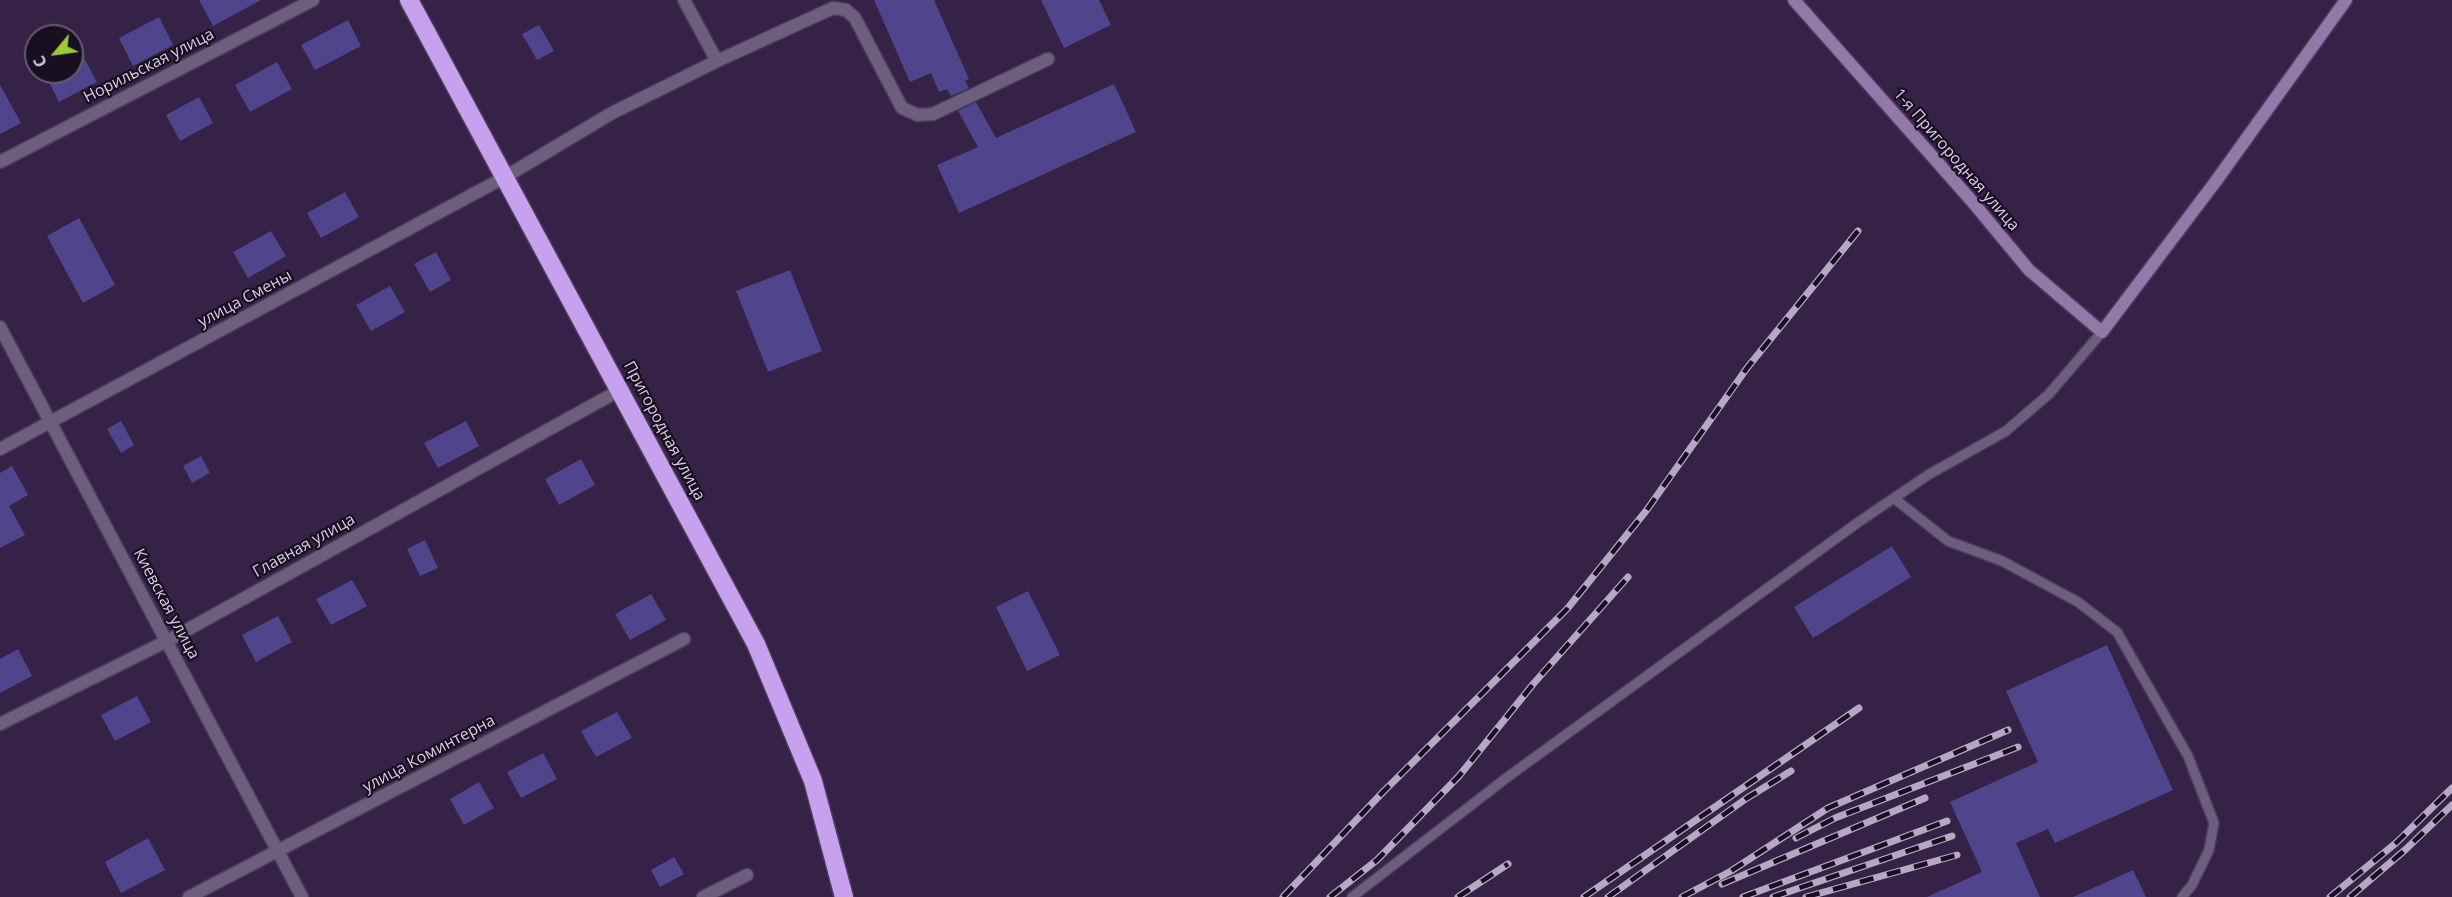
<!DOCTYPE html>
<html>
<head>
<meta charset="utf-8">
<style>
	body { margin:0 }
	#map { position:relative; width:2452px; height:897px; overflow:hidden; background:#352246; font-family:"Open Sans",sans-serif }
	canvas { display:block }
	.north { position:absolute; left:24px; top:24px; width:60px; height:60px; box-sizing:border-box; background:#181020; border:2px solid #655c6e; border-radius:50%; rotate:241deg; font-size:16px; font-weight:700; line-height:24px; text-align:center; color:#d8cde4 }
	.north::after { content:''; display:block; margin:auto; width:21px; height:27px; background:#99cb36; clip-path:polygon(50% 0,100% 100%,50% 72%,0 100%) }
</style>
</head>
<body>
<div id="map">
<canvas width="2452" height="897"></canvas>
<div class="north">С</div>
</div>
<script>
const ctx = document.querySelector('canvas').getContext('2d');
ctx.lineJoin = 'round';
function paint(path, color) { ctx.fillStyle = color; ctx.fill(path, 'evenodd'); }
const shape = rows => new Path2D(rows.map(r => 'M' + r).join(''));
function stroke(path, color, width, dash) { ctx.strokeStyle = color; ctx.lineWidth = width; ctx.lineCap = dash ? 'butt' : 'round'; ctx.setLineDash(dash || []); ctx.stroke(path); }
function drawText(font, color, halo, rows, align = 'center') {
  ctx.font = font + ' "Open Sans",sans-serif'; ctx.lineWidth = 4.5; ctx.setLineDash([]); ctx.textBaseline = 'middle'; ctx.strokeStyle = halo; ctx.fillStyle = color; for (const [text, x, y, turn = 0] of rows) {
    ctx.save(); ctx.translate(x, y); ctx.rotate((+turn || 0) * Math.PI / 180); ctx.textAlign = isNaN(turn) ? turn : align; if (halo) ctx.strokeText(text, 0, 0); ctx.fillText(text, 0, 0); ctx.restore();
  }
}
paint(shape([
	[199,0,261,0,213,26],
	[874,0,934,0,969,79,965,81,969,88,951,96,947,89,939,92,931,73,910,82],
	[1041,0,1099,0,1111,25,1064,48],
	[159,17,173,45,133,66,119,38],
	[348,20,361,46,315,70,301,45],
	[539,25,554,51,537,60,522,34],
	[83,56,97,82,59,102,44,72,72,72,72,62],
	[277,62,292,89,250,112,235,85],
	[1114,84,1136,132,959,213,937,165,978,147,958,111,976,102,996,138],
	[0,85,21,123,0,134],
	[199,97,213,123,180,141,166,115],
	[345,192,359,217,321,238,307,213],
	[79,218,115,285,83,303,47,236],
	[271,231,286,256,248,278,233,252],
	[436,252,451,280,430,292,414,264],
	[790,270,822,351,768,372,736,291],
	[390,286,405,312,371,331,356,305],
	[121,421,134,445,121,453,107,429],
	[466,421,479,446,438,468,424,443],
	[201,456,210,473,192,483,183,466],
	[581,459,595,485,559,505,545,479],
	[12,466,28,495,9,506,25,535,0,548,0,473],
	[425,540,438,568,420,576,407,549],
	[1892,546,1911,577,1813,638,1794,607],
	[352,580,367,606,331,625,316,599],
	[1028,591,1060,655,1027,671,996,607],
	[651,594,666,620,630,640,615,614],
	[278,616,292,642,256,662,242,635],
	[2107,645,2173,790,2055,843,2048,829,2016,843,2040,897,1927,897,1982,872,1950,802,2038,762,2006,691],
	[18,649,32,676,0,693,0,659],
	[137,696,151,722,115,741,101,715],
	[617,712,632,738,596,757,581,731],
	[543,753,557,779,521,798,507,772],
	[479,782,494,808,464,825,450,799],
	[148,838,165,870,121,893,105,862],
	[674,857,684,874,660,887,651,870],
	[2133,870,2146,897,2073,897]
]), '#4f458c');
const lane = shape([
	[1895,499,1948,541,2002,561,2078,602,2117,632,2188,756,2214,823,2209,850,2192,885,2182,897],
	[1352,897,1509,776,1860,521,1928,475,2006,431,2049,394,2102,332]
]);
const street = shape([
	[717,61,833,8,846,10,855,18,902,108,918,115,933,114,1048,59],
	[0,162,313,0],
	[0,327,302,897],
	[0,449,505,177,612,113,717,61,684,0],
	[0,724,167,641,620,390],
	[189,897,684,639],
	[703,897,747,875]
]);
const secondary = shape([
	[1794,0,1970,199,2029,270,2102,332,2216,181,2346,0]
]);
const highway = shape([
	[409,0,756,644,813,781,844,897]
]);
stroke(lane, '#4f3d5f', 12);
stroke(street, '#4f3d5f', 15);
stroke(secondary, '#4f3d5f', 15);
stroke(highway, '#4f3d5f', 21);
stroke(lane, '#6d5e7d', 9);
stroke(street, '#6d5e7d', 12);
stroke(secondary, '#9279aa', 12);
stroke(highway, '#c7a1ed', 18);
const rail = shape([
	[1796,838,1835,818,2018,747],
	[1722,884,1925,798],
	[1283,897,1382,793,1567,609,1646,511,1747,368,1858,231],
	[1330,897,1377,860,1459,776,1534,683,1628,577],
	[1458,897,1508,864],
	[1584,897,1859,708],
	[1608,897,1747,798,1791,771],
	[1682,897,1731,871,1828,808,2008,730],
	[1743,897,1947,821],
	[1773,897,1952,836],
	[1806,897,1957,855],
	[2330,897,2396,843,2452,788],
	[2350,897,2405,850,2452,805]
]);
stroke(rail, '#b5a8c2', 7);
stroke(rail, '#181020', 4.5, [14]);
drawText('16px', '#d8cde4', '#181020', [
	["Норильская улица",149,66,-27],
	["1-я Пригородная улица",1956,160,49],
	["улица Смены",245,299,-28],
	["Пригородная улица",664,431,62],
	["Главная улица",304,546,-29],
	["Киевская улица",166,604,62],
	["улица Коминтерна",429,754,-28]
]);
</script>
</body>
</html>
